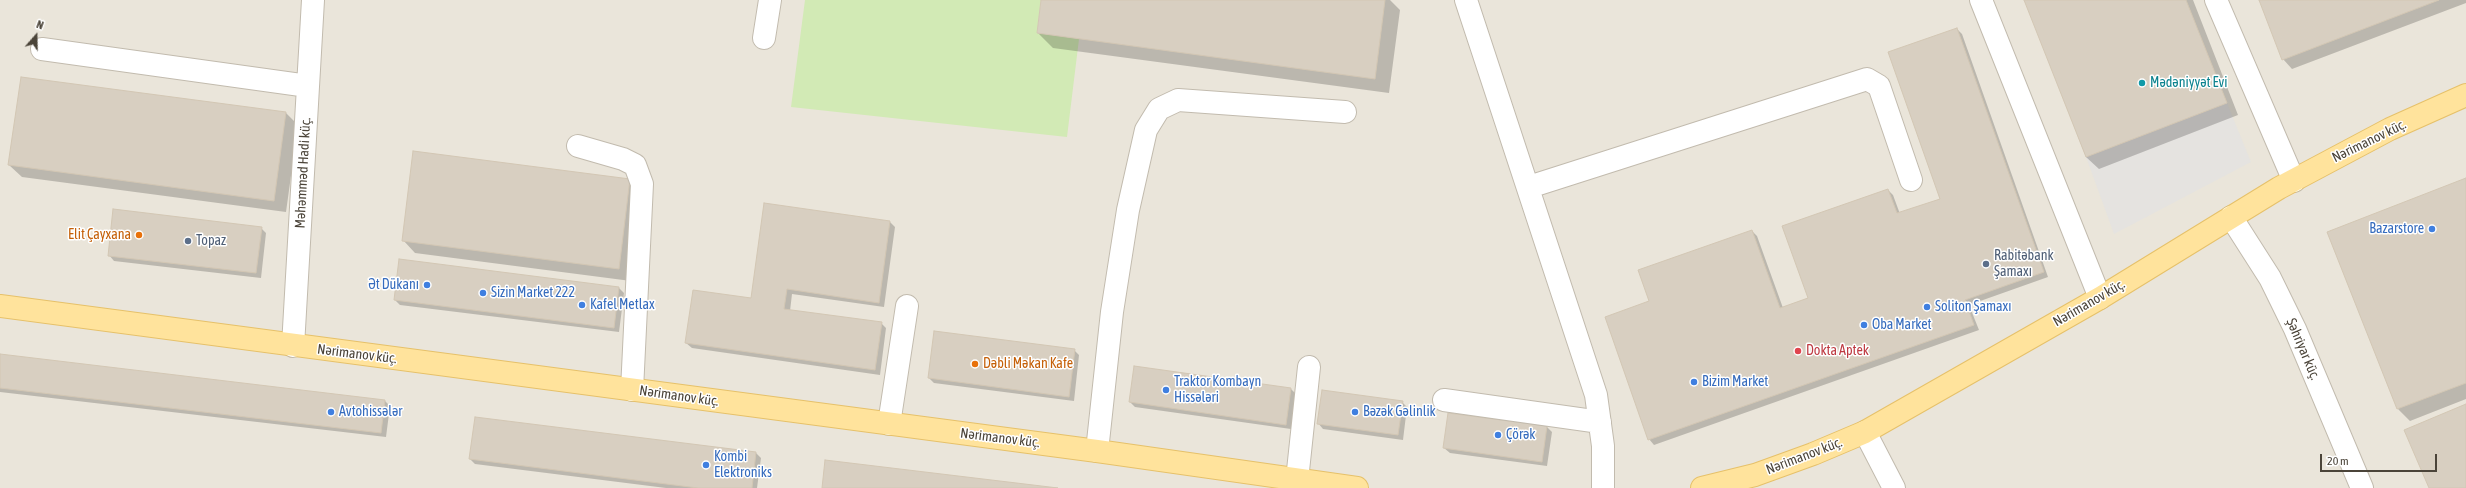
<!DOCTYPE html>
<html>
<head>
<meta charset="utf-8">
<style>
	body { margin:0 }
	#map { position:relative; width:2466px; height:488px; overflow:hidden; background:#f6f3ec; font-family:"Asap Condensed",sans-serif }
	canvas { display:block }
	.north { position:absolute; left:16px; top:16px; width:40px; height:40px; -webkit-text-stroke:3px #fff; paint-order:stroke; rotate:20deg; font-size:11px; font-weight:700; line-height:16px; text-align:center; color:#4b4439 }
	.north::after { content:''; display:block; margin:auto; width:14px; height:18px; background:#4b4439; clip-path:polygon(50% 0,100% 100%,50% 72%,0 100%) }
	.scale { position:absolute; left:2320px; top:454px; width:117px; height:18px; box-sizing:border-box; border:2px solid #4b4439; border-top:0; padding-left:5px; font-size:12px; line-height:14px; white-space:nowrap; color:#4b4439; -webkit-text-stroke:3px #fff; paint-order:stroke }
</style>
</head>
<body>
<div id="map">
<canvas width="2466" height="488"></canvas>
<div class="north">N</div>
<div class="scale">20 m</div>
</div>
<script>
const ctx = document.querySelector('canvas').getContext('2d');
ctx.lineJoin = 'round';
function paint(path, color) { ctx.fillStyle = color; ctx.fill(path, 'evenodd'); }
const shape = rows => new Path2D(rows.map(r => 'M' + r).join(''));
function stroke(path, color, width, dash) { ctx.strokeStyle = color; ctx.lineWidth = width; ctx.lineCap = dash ? 'butt' : 'round'; ctx.setLineDash(dash || []); ctx.stroke(path); }
function drawText(font, color, halo, rows, align = 'center') {
  ctx.font = font + ' "Asap Condensed",sans-serif'; ctx.lineWidth = 3; ctx.setLineDash([]); ctx.textBaseline = 'middle'; ctx.strokeStyle = halo; ctx.fillStyle = color; for (const [text, x, y, turn = 0] of rows) {
    ctx.save(); ctx.translate(x, y); ctx.rotate((+turn || 0) * Math.PI / 180); ctx.textAlign = isNaN(turn) ? turn : align; if (halo) ctx.strokeText(text, 0, 0); ctx.fillText(text, 0, 0); ctx.restore();
  }
}
paint(shape([
	[0,0,2466,0,2466,488,0,488]
]), '#eae5da');
paint(shape([
	[805,0,1041,0,1037,33,1079,39,1067,137,791,107]
]), '#d2eab5');
paint(shape([
	[2227,103,2251,162,2114,234,2086,157]
]), '#e5e3e0');
paint(shape([
	[1042,0,1390,0,1400,10,1389,93,1053,48,1038,33],
	[2025,0,2193,0,2238,115,2099,169,2086,157],
	[2260,0,2466,0,2466,3,2292,69,2283,59],
	[1957,29,1962,34,2048,277,1969,305,1979,330,1654,445,1649,439,1651,302,1752,231,1757,236,1783,308,1809,298,1888,190,1893,195,1900,214,1942,199],
	[286,113,298,125,286,212,22,177,9,165],
	[630,180,642,192,631,281,415,253,403,240],
	[2466,180,2466,399,2410,421,2398,409],
	[890,222,895,227,884,307,792,294,790,311,881,323,886,328,880,375,692,348,686,343,752,299],
	[261,228,266,233,261,278,114,261,109,255],
	[619,288,624,293,619,332,400,305,395,300],
	[1074,350,1079,355,1074,401,934,383,929,378],
	[0,355,385,401,390,406,386,437,0,392],
	[1135,367,1291,389,1296,394,1291,429,1135,407,1130,402],
	[1402,402,1407,407,1403,440,1323,429,1318,423],
	[1547,427,1552,432,1547,466,1450,453,1444,448],
	[756,453,761,458,757,488,666,488,475,464,470,459]
]), '#0003');
const building = shape([
	[1041,0,1385,0,1375,79,1037,33,1041,0],
	[2024,0,2186,0,2227,103,2086,157,2024,0],
	[2259,0,2439,0,2282,60,2259,0],
	[1957,28,2044,272,1965,300,1974,325,1648,440,1605,317,1649,301,1638,270,1752,230,1780,308,1808,298,1782,226,1888,189,1897,213,1940,199,1888,52,1957,28],
	[21,77,286,112,274,201,8,165,21,77],
	[413,151,630,179,619,269,402,241,413,151],
	[2466,178,2466,383,2397,409,2327,232,2466,178],
	[764,203,890,221,879,303,787,289,784,309,882,322,875,370,685,343,693,290,751,298,764,203],
	[113,209,262,227,256,273,108,256,113,209],
	[399,259,619,287,614,328,394,300,399,259],
	[934,331,1075,349,1069,397,928,378,934,331],
	[0,354,385,400,381,433,0,388,0,354],
	[1134,366,1291,388,1286,425,1129,402,1134,366],
	[1322,390,1403,401,1398,435,1317,424,1322,390],
	[2466,404,2466,488,2429,488,2404,430,2466,404],
	[1448,413,1547,426,1542,462,1443,448,1448,413],
	[475,417,756,452,752,488,698,488,469,459,475,417],
	[825,460,1058,488,822,488,825,460]
]);
paint(building, '#d8cfc1');
stroke(building, '#d3c7b4', 1);
const minor = shape([
	[1466,0,1596,395,1603,446,1603,488],
	[1981,0,2100,298],
	[2216,0,2294,181],
	[764,38,770,0],
	[42,49,308,86],
	[578,146,623,159,635,165,642,184,632,390],
	[1529,187,1867,79,1879,86,1911,180],
	[2231,217,2270,278,2295,329,2362,488],
	[293,346,313,0],
	[1444,400,1600,422],
	[889,424,907,306],
	[1865,432,1894,488],
	[1097,451,1112,312,1128,210,1146,130,1159,109,1178,100,1345,112],
	[1297,480,1309,367]
]);
const major = shape([
	[0,306,1097,451,1357,488],
	[1702,488,1755,475,1813,454,1865,432,2100,298,2279,188,2390,129,2466,95]
]);
stroke(minor, '#c2bbae', 24);
stroke(major, '#e6c16a', 24);
stroke(minor, '#fff', 22);
stroke(major, '#ffe39c', 22);
for (const [x, y, r, color] of [
	[2142,83,4,"#0f9aa8"],
	[2432,229,4,"#3f7fe0"],
	[139,235,4,"#e8710a"],
	[188,241,4,"#5c6f8a"],
	[1986,264,4,"#5c6f8a"],
	[427,285,4,"#3f7fe0"],
	[483,293,4,"#3f7fe0"],
	[582,305,4,"#3f7fe0"],
	[1927,307,4,"#3f7fe0"],
	[1864,325,4,"#3f7fe0"],
	[1798,351,4,"#e0444e"],
	[975,364,4,"#e8710a"],
	[1694,382,4,"#3f7fe0"],
	[1166,390,4,"#3f7fe0"],
	[331,412,4,"#3f7fe0"],
	[1355,412,4,"#3f7fe0"],
	[1498,435,4,"#3f7fe0"],
	[706,465,4,"#3f7fe0"]
]) { const dot = new Path2D(); dot.arc(x, y, r, 0, 2 * Math.PI); ctx.fillStyle = color; ctx.fill(dot); stroke(dot, '#fff', 1.5); }
drawText('14px', '#0d838f', '#fff', [
	["Mədəniyyət Evi",2150,83]
], 'left');
drawText('14px', '#4b4439', '#fff', [
	["Nərimanov küç.",2369,141,-26],
	["Məhəmməd Hadi küç.",303,173,-87],
	["Nərimanov küç.",2089,303,-30],
	["Şəhriyar küç.",2303,349,67],
	["Nərimanov küç.",357,354,7],
	["Nərimanov küç.",679,396,8],
	["Nərimanov küç.",1000,438,7],
	["Nərimanov küç.",1804,456,-21]
]);
drawText('14px', '#366cbe', '#fff', [
	["Bazarstore",2424,229,"right"],
	["Ət Dükanı",419,285,"right"],
	["Sizin Market 222",491,293],
	["Kafel Metlax",590,305],
	["Soliton Şamaxı",1935,307],
	["Oba Market",1872,325],
	["Traktor Kombayn",1174,382],
	["Hissələri",1174,398],
	["Bizim Market",1702,382],
	["Avtohissələr",339,412],
	["Bəzək Gəlinlik",1363,412],
	["Çörək",1506,435],
	["Kombi",714,457],
	["Elektroniks",714,473]
], 'left');
drawText('14px', '#c56008', '#fff', [
	["Elit Çayxana",131,235],
	["Dəbli Məkan Kafe",983,364,"left"]
], 'right');
drawText('14px', '#4e5e75', '#fff', [
	["Topaz",196,241],
	["Rabitəbank",1994,256],
	["Şamaxı",1994,272]
], 'left');
drawText('14px', '#be3a42', '#fff', [
	["Dokta Aptek",1806,351]
], 'left');
</script>
</body>
</html>
